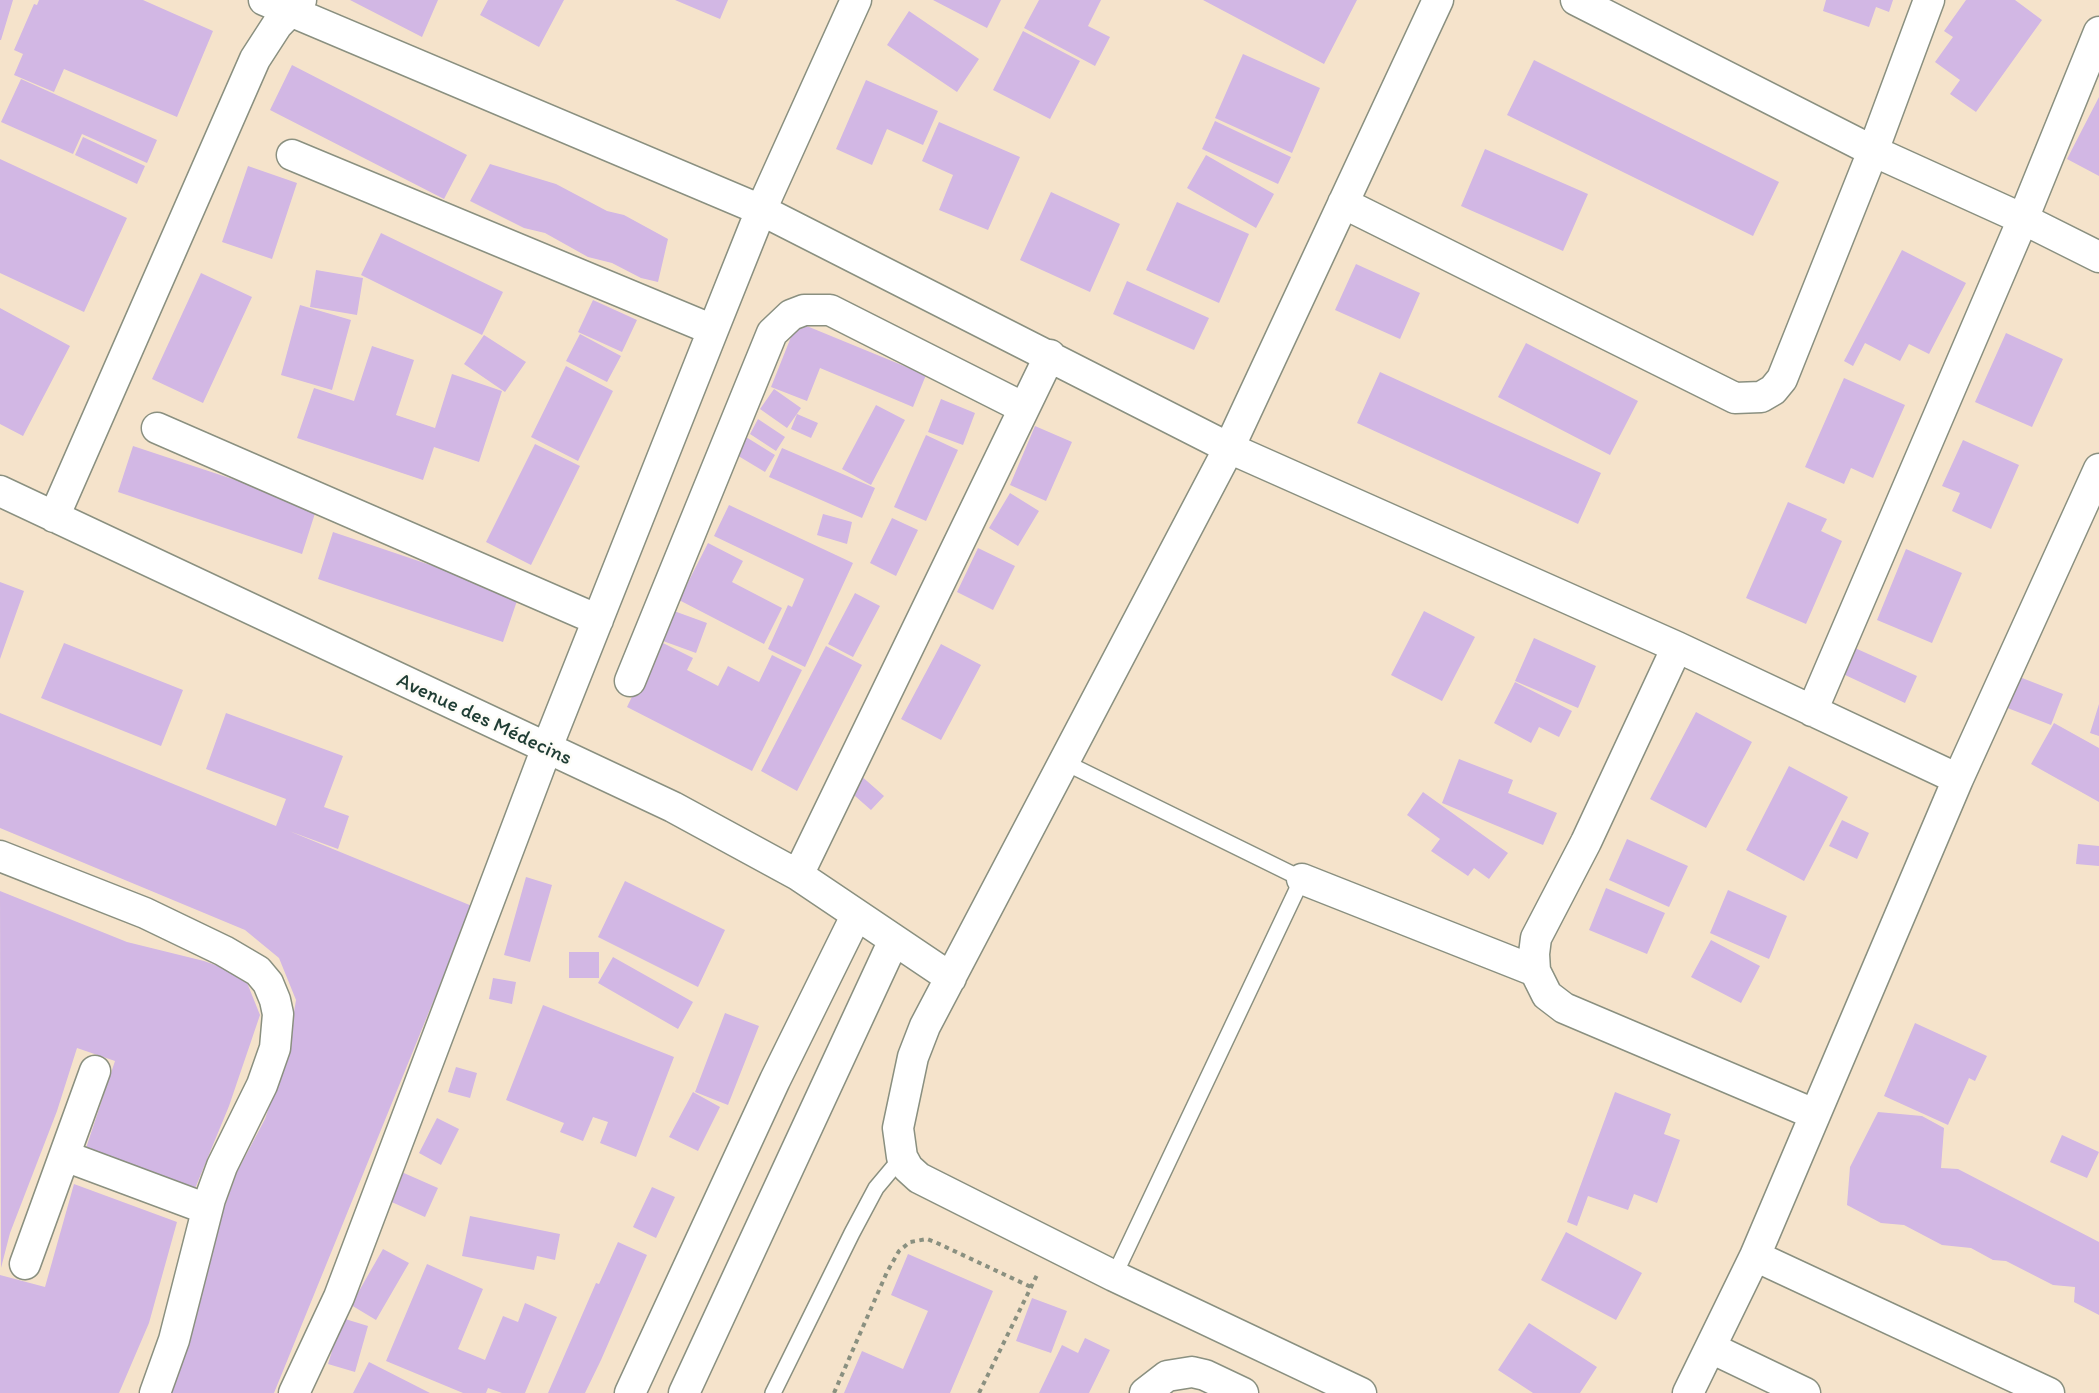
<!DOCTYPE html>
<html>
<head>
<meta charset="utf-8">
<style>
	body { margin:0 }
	canvas { display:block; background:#f5e3cb }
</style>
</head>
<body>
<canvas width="2099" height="1393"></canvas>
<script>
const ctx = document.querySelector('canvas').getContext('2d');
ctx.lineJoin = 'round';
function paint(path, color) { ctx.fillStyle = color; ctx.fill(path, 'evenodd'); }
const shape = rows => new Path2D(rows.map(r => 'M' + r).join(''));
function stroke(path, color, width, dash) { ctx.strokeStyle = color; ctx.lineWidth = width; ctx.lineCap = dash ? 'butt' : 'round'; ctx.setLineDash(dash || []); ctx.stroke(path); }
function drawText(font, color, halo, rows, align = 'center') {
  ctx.font = font + ' Itim,sans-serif'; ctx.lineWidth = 5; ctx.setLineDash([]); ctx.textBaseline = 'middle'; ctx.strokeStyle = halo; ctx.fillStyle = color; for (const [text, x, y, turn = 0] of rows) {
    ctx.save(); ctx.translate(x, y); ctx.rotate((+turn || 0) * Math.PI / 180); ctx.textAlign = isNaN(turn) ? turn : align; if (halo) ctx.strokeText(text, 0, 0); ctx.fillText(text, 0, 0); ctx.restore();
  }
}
paint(shape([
	[0,0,13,0,1,40,0,40],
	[39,0,143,0,213,31,177,117,64,69,54,92,14,75,23,54,14,50,34,4,37,5],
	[350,0,438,0,422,37],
	[488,0,564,0,539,47,480,15],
	[675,0,728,0,720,19],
	[933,0,1001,0,987,28],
	[1039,0,1101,0,1088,26,1110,37,1095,66,1024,28],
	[1203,0,1357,0,1324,64],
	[1826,0,1893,0,1889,12,1876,7,1869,27,1823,11],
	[1966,0,2015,0,2042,20,1976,112,1950,94,1960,80,1935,62,1953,37,1944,31],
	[909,11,979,59,957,92,887,45],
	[1023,31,1080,61,1050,119,993,90],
	[1243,54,1320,88,1292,153,1215,118],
	[1534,60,1779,182,1753,236,1507,115],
	[292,65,467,155,444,199,270,110],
	[21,79,157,140,147,163,82,134,73,154,1,122],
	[866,80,938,111,923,145,887,129,872,165,836,149],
	[2099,97,2099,176,2067,159],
	[1215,121,1291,157,1278,184,1202,149],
	[939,122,1020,157,988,230,939,210,953,175,922,161],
	[83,137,145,166,137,184,75,155],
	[1485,149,1588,194,1563,251,1461,206],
	[1206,155,1274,194,1256,228,1187,188],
	[0,159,127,218,84,312,0,273],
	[490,164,556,184,607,211,624,215,668,239,658,282,641,278,612,263,588,257,545,233,524,228,470,201],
	[248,166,297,183,272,259,222,242],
	[1051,192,1120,224,1090,292,1020,260],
	[1177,202,1249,234,1219,303,1146,270],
	[381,233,503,292,482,335,361,275],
	[1902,250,1966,283,1929,354,1909,344,1900,361,1865,343,1853,366,1844,361],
	[1356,264,1420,293,1400,339,1335,310],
	[316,270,363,278,357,315,310,307],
	[201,273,252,297,203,403,152,379],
	[1127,281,1209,318,1194,350,1113,314],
	[593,300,637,320,622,352,578,332],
	[300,305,351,320,332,390,281,375],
	[0,308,70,346,23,436,0,424],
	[797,322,926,375,913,407,820,368,807,401,771,387],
	[2006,333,2063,359,2032,427,1975,402],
	[580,334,621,356,607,382,566,361],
	[484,335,526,362,505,392,464,364],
	[1526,343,1638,401,1610,455,1498,397],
	[372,346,414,360,396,415,435,428,452,374,502,391,479,462,434,447,423,480,297,438,314,388,354,401],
	[566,366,613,391,578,461,531,437],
	[1380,372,1601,473,1578,524,1357,423],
	[1844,378,1905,405,1873,478,1851,468,1844,484,1805,467],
	[774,389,801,408,787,428,760,409],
	[941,399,975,413,963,445,928,432],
	[876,405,905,420,871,485,842,469],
	[797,414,818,423,811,438,791,429],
	[758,419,785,437,776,451,750,434],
	[1035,426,1072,442,1046,501,1010,485],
	[926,435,958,450,926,521,894,507],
	[746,437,775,455,765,472,735,454],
	[1963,440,2019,465,1991,529,1952,511,1960,493,1942,486],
	[535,444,580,466,531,565,486,542],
	[133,446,317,507,302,554,118,492],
	[782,448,875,488,862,518,769,477],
	[1010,493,1039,511,1018,546,989,528],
	[1788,502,1827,519,1821,531,1842,541,1806,624,1746,598],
	[729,505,853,563,805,667,768,649,788,605,792,607,804,579,714,536],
	[823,514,852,522,847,544,817,535],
	[892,518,918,530,896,576,870,563],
	[333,532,519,595,503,642,318,579],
	[708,543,743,561,732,582,782,608,764,644,679,600],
	[978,548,1015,566,993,610,957,592],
	[1906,549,1962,573,1932,643,1877,620],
	[0,582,24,591,0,659],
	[855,593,880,606,853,657,828,644],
	[674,611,707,623,696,653,663,641],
	[1424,611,1475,637,1442,701,1391,675],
	[1534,638,1596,666,1578,708,1515,681],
	[659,641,693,658,687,670,718,686,728,666,759,682,772,655,802,670,752,771,627,707],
	[64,643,183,690,161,746,41,698],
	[941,644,981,665,941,740,901,719],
	[826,646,862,665,797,791,761,771],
	[1855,648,1917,676,1905,703,1843,674],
	[2017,676,2063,694,2051,725,2005,707],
	[1515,682,1572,711,1559,737,1539,727,1531,743,1494,723],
	[2099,704,2099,736,2090,733],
	[1696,712,1752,742,1706,828,1650,799],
	[0,713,276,826,286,799,206,769,226,713,343,756,324,807,349,816,338,849,289,831,472,906,274,1393,169,1393,212,1242,237,1172,265,1119,287,1054,296,1000,279,958,245,930,0,828],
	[2054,723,2099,748,2099,802,2031,764],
	[1459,759,1513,780,1508,793,1557,813,1543,845,1442,803],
	[1789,766,1848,797,1804,881,1746,850],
	[859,774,884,796,871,810,847,789],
	[1423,792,1508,853,1489,879,1474,868,1468,876,1431,851,1440,839,1407,815],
	[1842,820,1869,833,1857,859,1829,846],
	[1627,839,1688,866,1669,907,1609,880],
	[2078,844,2099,846,2099,866,2076,864],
	[526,877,552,885,530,962,504,955],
	[625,881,725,930,698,987,598,937],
	[1606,888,1665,913,1647,954,1589,930],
	[1728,890,1787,916,1769,959,1710,933],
	[0,891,127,942,204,961,244,975,260,1015,229,1106,194,1191,86,1148,115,1061,77,1048,57,1111,10,1233,1,1268],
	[1711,940,1760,966,1741,1003,1691,977],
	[569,952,599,952,599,978,569,978],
	[613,957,693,1002,678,1029,598,983],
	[493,978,516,982,512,1004,489,999],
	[543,1005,674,1057,636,1157,600,1143,608,1122,593,1117,583,1141,560,1132,564,1123,506,1100],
	[725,1013,759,1026,728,1105,695,1092],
	[1915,1023,1987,1056,1975,1081,1969,1078,1948,1125,1884,1096],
	[456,1067,477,1073,470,1098,448,1092],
	[693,1092,720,1107,698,1151,669,1137],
	[1615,1092,1671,1114,1664,1134,1680,1140,1657,1203,1634,1194,1628,1210,1588,1196,1577,1226,1567,1222],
	[1878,1112,1922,1116,1944,1128,1941,1168,1958,1169,2099,1242,2099,1315,2074,1302,2075,1287,2053,1285,2006,1261,1993,1260,1971,1248,1942,1245,1904,1225,1881,1223,1847,1205,1850,1167],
	[437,1118,459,1129,441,1165,419,1153],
	[2062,1135,2099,1152,2087,1178,2050,1162],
	[397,1170,438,1188,425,1217,385,1199],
	[74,1184,177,1222,149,1323,119,1393,0,1393,0,1275,45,1287],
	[652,1187,675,1197,656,1238,633,1227],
	[470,1216,560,1234,555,1260,537,1256,534,1270,462,1256],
	[1566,1232,1642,1273,1616,1320,1541,1280],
	[618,1242,647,1255,601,1360,585,1393,548,1393,596,1283,599,1284],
	[383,1249,409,1263,376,1320,351,1305],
	[908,1254,993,1291,950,1393,844,1393,862,1351,903,1369,928,1311,891,1295],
	[427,1264,483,1289,458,1349,485,1360,503,1316,518,1322,525,1303,557,1317,525,1393,502,1393,488,1388,486,1393,463,1393,386,1361],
	[1032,1298,1067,1311,1051,1353,1016,1341],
	[342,1318,368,1326,355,1372,328,1364],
	[1529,1323,1597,1367,1580,1393,1533,1393,1498,1370],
	[1085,1338,1110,1350,1089,1393,1039,1393,1062,1345,1078,1353],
	[369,1362,430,1393,353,1393]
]), '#d2b7e4');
const service = shape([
	[1064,762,1302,879,1114,1276],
	[773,1393,852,1233,876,1188,902,1157]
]);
const minor = shape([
	[264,0,761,210,1229,448,1677,647,1958,779],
	[1576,0,1873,151,2023,219,2099,257],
	[292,155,713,330],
	[1343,203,1735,398,1761,397,1773,390,1782,379,1873,151,1929,0],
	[157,428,598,620],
	[0,491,673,807,798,875,951,978],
	[54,517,255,59,277,25,301,0],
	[1677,647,1586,842,1536,938,1534,954,1535,971,1547,995,1564,1008,1814,1114],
	[630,681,772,333,791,315,804,310,830,310,1024,408],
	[1812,711,2023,219,2099,32],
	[0,856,145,913,224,951,258,971,268,983,275,1000,278,1014,275,1048,262,1085,222,1166,210,1199,174,1340,155,1393],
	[798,875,1050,355],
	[1302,879,1535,971],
	[65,1156,207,1209],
	[1755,1256,2049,1393],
	[25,1264,95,1071],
	[1711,1348,1805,1393],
	[294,1393,339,1297,546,750,713,330,761,210,856,0],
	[630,1393,775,1080,856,916],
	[684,1393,894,940],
	[1145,1393,1167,1376,1192,1372,1205,1375,1243,1393],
	[1361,1393,1114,1276,919,1178,908,1168,902,1157,898,1128,913,1057,925,1026,1229,448,1438,0],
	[1688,1393,1755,1256,1958,779,2099,469]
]);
stroke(service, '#8a9080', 18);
stroke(minor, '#8a9080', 33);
stroke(shape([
	[834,1393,887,1272,899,1251,910,1242,927,1239,935,1242,1031,1287],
	[979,1393,1037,1275]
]), '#8a9080', 4, [4.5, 4.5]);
stroke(service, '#fff', 15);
stroke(minor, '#fff', 30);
drawText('21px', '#1f3d34', '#fdfcf7', [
	["Avenue des Médecins",484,720,25]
]);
</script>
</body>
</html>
